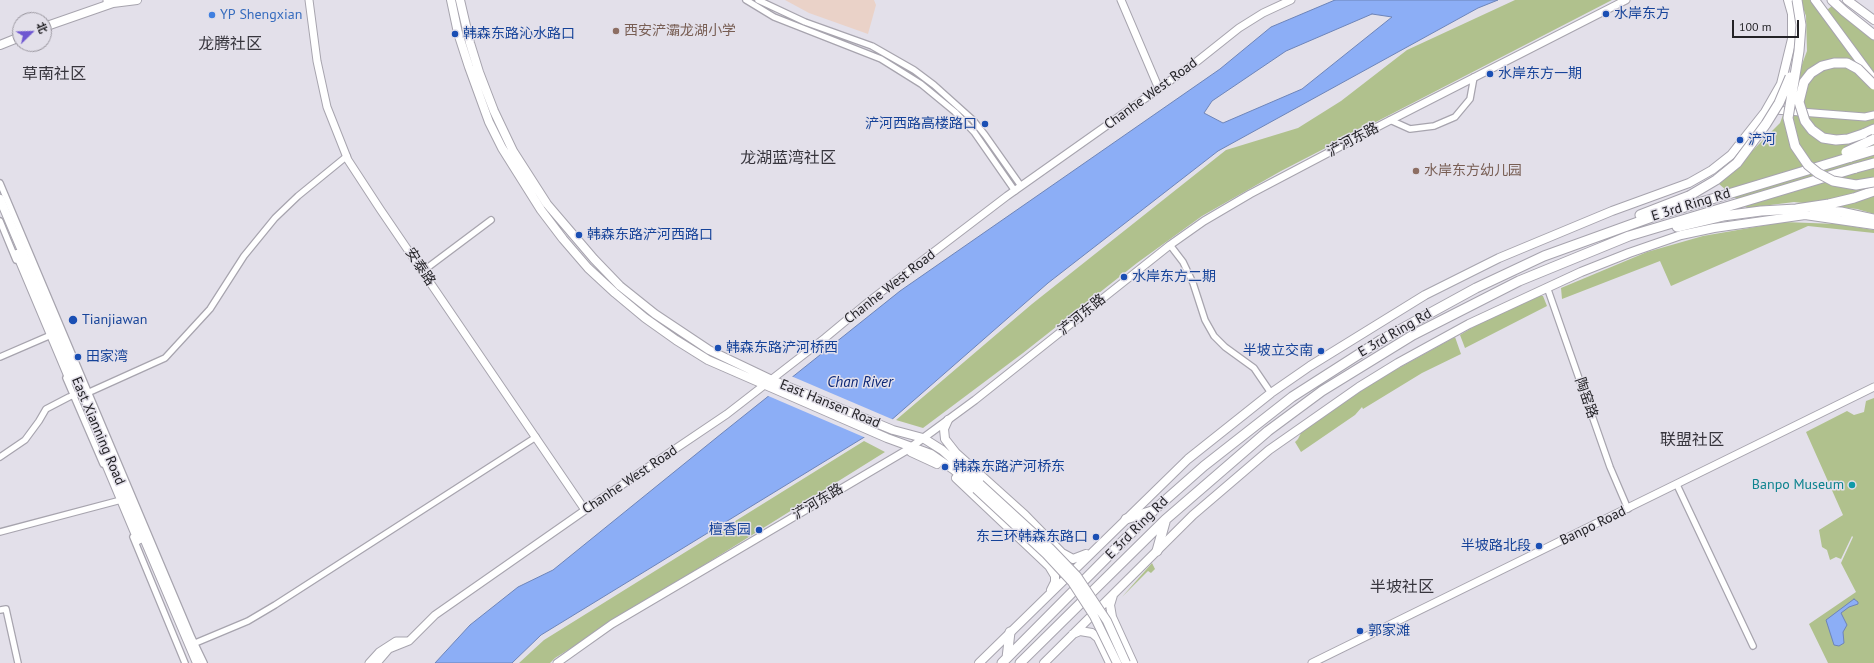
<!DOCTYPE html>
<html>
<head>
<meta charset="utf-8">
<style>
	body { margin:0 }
	#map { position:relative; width:1874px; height:663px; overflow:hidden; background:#e3e0ea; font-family:"PT Sans","Noto Sans SC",sans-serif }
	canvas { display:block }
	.north { position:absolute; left:12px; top:12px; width:40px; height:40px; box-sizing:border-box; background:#e3e0ea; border:1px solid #97949c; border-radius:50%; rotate:67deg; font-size:11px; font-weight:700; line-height:16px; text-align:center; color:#242327 }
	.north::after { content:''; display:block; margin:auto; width:14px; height:18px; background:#6f57d1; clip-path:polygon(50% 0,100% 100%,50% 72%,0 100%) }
	.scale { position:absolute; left:1732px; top:20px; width:67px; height:18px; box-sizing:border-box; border:2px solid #242327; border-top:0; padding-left:5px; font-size:12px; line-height:14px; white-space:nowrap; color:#242327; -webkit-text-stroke:3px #e3e0ea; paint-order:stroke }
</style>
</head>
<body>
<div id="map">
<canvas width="1874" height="663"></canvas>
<div class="north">北</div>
<div class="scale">100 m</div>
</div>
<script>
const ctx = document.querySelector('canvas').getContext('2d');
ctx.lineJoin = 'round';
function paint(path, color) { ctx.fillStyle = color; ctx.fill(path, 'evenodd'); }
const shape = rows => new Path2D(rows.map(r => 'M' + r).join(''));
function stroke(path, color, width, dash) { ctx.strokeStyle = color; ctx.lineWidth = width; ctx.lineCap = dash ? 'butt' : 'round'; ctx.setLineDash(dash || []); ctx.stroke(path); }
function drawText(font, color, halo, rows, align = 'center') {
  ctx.font = font + ' "PT Sans","Noto Sans SC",sans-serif'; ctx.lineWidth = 3; ctx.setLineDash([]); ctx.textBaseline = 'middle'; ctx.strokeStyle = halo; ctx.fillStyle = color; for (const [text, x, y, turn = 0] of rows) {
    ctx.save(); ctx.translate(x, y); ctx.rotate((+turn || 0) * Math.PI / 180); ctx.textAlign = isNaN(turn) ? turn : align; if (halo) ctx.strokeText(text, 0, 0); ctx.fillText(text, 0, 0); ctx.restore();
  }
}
paint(shape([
	[785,0,874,0,876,5,868,34,809,13]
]), '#ead2c8');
paint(shape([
	[1515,0,1612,0,1281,171,1202,216,1137,263,1023,353,923,428,896,420,1032,304,1226,150,1298,128,1341,101,1407,50],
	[1800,0,1813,0,1823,13,1832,6,1874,37,1874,214,1857,209,1794,202,1747,208,1719,184,1780,123,1807,51,1806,16],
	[1784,222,1837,224,1874,230,1874,233,1808,226,1671,286,1660,261,1562,299,1561,288,1647,252,1703,236],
	[1536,296,1543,296,1547,306,1465,348,1460,335,1485,320],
	[1455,337,1461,354,1422,373,1363,409,1362,407,1355,415,1301,452,1295,442,1298,439,1302,431,1377,380],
	[1874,398,1874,663,1828,663,1809,624,1856,592,1841,563,1853,537,1852,536,1841,559,1836,557,1830,560,1827,550,1822,547,1819,530,1843,515,1806,432,1847,411,1854,415,1864,412,1866,401],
	[864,441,885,452,555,658,550,663,519,663,544,640],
	[1152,563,1155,569,1151,573,1148,571,1122,597]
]), '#b0c18d');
const water = shape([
	[1335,0,1498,0,1478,8,1218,151,1048,283,889,422,541,635,512,663,435,663,470,625,518,587,553,570,721,434,900,291,1220,69,1271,27,1335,0],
	[1372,14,1392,17,1302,89,1223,123,1204,113,1212,101,1286,51,1372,14],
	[1854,599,1858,602,1858,604,1849,607,1841,613,1847,625,1843,632,1844,643,1839,646,1834,645,1826,620,1854,599]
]);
paint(water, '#8caef6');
stroke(water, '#6d84b8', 1);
paint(shape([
	[791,376,894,420,866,438,766,395]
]), '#e3e0ea');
const minor = shape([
	[746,0,774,17,881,59,921,84,955,112,974,132,1015,191],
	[758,0,805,22,872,46,914,70,934,85,973,120,985,135,1021,186],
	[1390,120,1410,129,1434,126,1455,117,1470,99,1474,77],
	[0,183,192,638,204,663],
	[0,221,16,260],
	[1170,245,1183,262,1193,283,1205,320,1214,336,1225,347,1254,368,1271,393],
	[423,271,491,220],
	[1547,287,1610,467,1628,509],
	[0,357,51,335],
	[66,378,103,464],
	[0,457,25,440,39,421,46,409,69,397,77,394,83,395,165,358,210,309,244,256,275,218,298,196,347,156],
	[1677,485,1753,646],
	[0,532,121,500],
	[133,537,185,663],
	[0,610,6,609,18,663],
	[193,644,248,621,275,605,536,437]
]);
const tertiary = shape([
	[107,0,107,1],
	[309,0,317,61,327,107,348,160,380,209,585,510],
	[1121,0,1159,89],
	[1771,108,1775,110,1865,117,1874,115],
	[369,663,379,652,396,641,407,641],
	[377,663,389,649,409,641,435,615,601,499,727,414,825,338,872,299,1007,196,1195,63,1239,28,1263,13,1291,0],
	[557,663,612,624,907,450,975,400,1170,245,1204,221,1250,194,1383,124,1626,0],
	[1312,663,1874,387]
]);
const secondary = shape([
	[451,0,458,33,469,67,489,122,502,148,541,210,563,239,588,268,615,293,645,318,676,340,708,360,887,438,931,454,954,470,976,489],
	[460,0,470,43,479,72,494,111,513,151,547,204,594,259,620,286,655,314,709,350,772,380,893,430,923,438,942,450,980,484],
	[1847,0,1874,20],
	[44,27,113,3,137,0],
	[0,45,20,37],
	[948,420,944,429,945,439,956,453,1025,515,1062,553,1073,559,1086,554],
	[911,452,937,464],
	[956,478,1049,566,1055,576,1055,582,1051,590],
	[1113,595,1110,605,1112,617,1133,663],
	[1073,634,1080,631,1092,633,1098,638,1110,663],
	[979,663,1188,459,1271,393,1310,366,1425,295,1499,258,1612,211,1689,183,1712,170,1731,155,1765,112,1781,84,1792,39,1792,14,1788,0],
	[1044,663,1193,515,1269,450,1359,387,1398,363,1469,324,1581,272,1629,253,1681,235,1714,228,1805,215,1874,225]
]);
const primary = shape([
	[1815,0,1874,80],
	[0,199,197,663],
	[17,254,70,380],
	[104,459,138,540]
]);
const trunk = shape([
	[1832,0,1844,11,1874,35],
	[1863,134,1874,129],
	[1814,210,1841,212,1874,219],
	[1640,215,1689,196],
	[1677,227,1723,216,1761,211,1796,209,1829,204,1854,198,1874,191],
	[1126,519,1152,511],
	[1157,551,1165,522],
	[1007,658,1010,632],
	[1002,663,1153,511,1204,466,1292,397,1381,340,1476,288,1544,256,1652,217,1851,157],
	[1020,663,1165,520,1268,431,1322,391,1413,335,1519,281,1629,236,1856,168]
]);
stroke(minor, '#a7a4ae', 8);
stroke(tertiary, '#a7a4ae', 9);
stroke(secondary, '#a7a4ae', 10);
stroke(primary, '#a7a4ae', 10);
stroke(trunk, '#a7a4ae', 11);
stroke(minor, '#fff', 5.5);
stroke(tertiary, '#fff', 7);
stroke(secondary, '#fff', 8);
stroke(primary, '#fff', 8);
stroke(trunk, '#fff', 9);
const secondaryBridge = shape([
	[980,484,1051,549,1077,576,1107,621,1126,663],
	[976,489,1046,554,1072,582,1094,616,1117,663]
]);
const trunkBridge = shape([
	[1797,0,1801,25,1799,51,1788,118,1795,146,1808,165,1818,173,1833,181,1856,185,1874,182],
	[1863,134,1848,139,1836,140,1823,138,1812,130,1805,121,1799,102,1804,82,1811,73,1822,66,1834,63,1847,63,1858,69,1874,85],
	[1846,152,1874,139],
	[1851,157,1874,150],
	[1856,168,1874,163],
	[1689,196,1716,180,1737,163,1766,124,1779,103,1790,77]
]);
stroke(secondaryBridge, '#a7a4ae', 10, []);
stroke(trunkBridge, '#a7a4ae', 11, []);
stroke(secondaryBridge, '#fff', 8);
stroke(trunkBridge, '#fff', 9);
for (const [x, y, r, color] of [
	[1606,14,4,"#1a4fb4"],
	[212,15,4,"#3f7fe0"],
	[616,31,4,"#8d6e63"],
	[455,34,4,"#1a4fb4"],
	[1490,74,4,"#1a4fb4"],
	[985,124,4,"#1a4fb4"],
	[1740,140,4,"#1a4fb4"],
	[1416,171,4,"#8d6e63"],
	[579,235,4,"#1a4fb4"],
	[1124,277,4,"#1a4fb4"],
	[73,320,5,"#1a4fb4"],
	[718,348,4,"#1a4fb4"],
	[1321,351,4,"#1a4fb4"],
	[78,357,4,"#1a4fb4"],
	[945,467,4,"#1a4fb4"],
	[1852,485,4,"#0f9aa8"],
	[759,530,4,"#1a4fb4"],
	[1096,537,4,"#1a4fb4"],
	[1539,546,4,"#1a4fb4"],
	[1360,631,4,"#1a4fb4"]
]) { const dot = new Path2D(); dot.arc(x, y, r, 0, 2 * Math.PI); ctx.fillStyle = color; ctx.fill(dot); stroke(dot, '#e3e0ea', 1.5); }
drawText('14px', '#164399', '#e3e0ea', [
	["水岸东方",1614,14],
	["韩森东路沁水路口",463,34],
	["水岸东方一期",1498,74],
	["浐河西路高楼路口",977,124,"right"],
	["浐河",1748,140],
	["韩森东路浐河西路口",587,235],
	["水岸东方二期",1132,277],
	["Tianjiawan",82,320],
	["韩森东路浐河桥西",726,348],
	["半坡立交南",1313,351,"right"],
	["田家湾",86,357],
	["韩森东路浐河桥东",953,467],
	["檀香园",751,530,"right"],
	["东三环韩森东路口",1088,537,"right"],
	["半坡路北段",1531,546,"right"],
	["郭家滩",1368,631]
], 'left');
drawText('14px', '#366cbe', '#e3e0ea', [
	["YP Shengxian",220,15]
], 'left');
drawText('14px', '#785e54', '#e3e0ea', [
	["西安浐灞龙湖小学",624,31],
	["水岸东方幼儿园",1424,171]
], 'left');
drawText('14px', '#242327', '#e3e0ea', [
	["Chanhe West Road",1151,94,-36],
	["浐河东路",1353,140,-28],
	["E 3rd Ring Rd",1691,205,-17],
	["安泰路",420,267,56],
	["Chanhe West Road",890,287,-38],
	["浐河东路",1082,315,-39],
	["E 3rd Ring Rd",1395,333,-30],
	["陶窑路",1586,398,71],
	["East Hansen Road",830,404,22],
	["East Xianning Road",98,431,67],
	["Chanhe West Road",630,480,-34],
	["浐河东路",818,502,-31],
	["Banpo Road",1593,526,-26],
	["E 3rd Ring Rd",1137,528,-45]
]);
drawText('14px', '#0d838f', '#e3e0ea', [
	["Banpo Museum",1844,485]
], 'right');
drawText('italic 15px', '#0a2575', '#e3e0ea', [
	["Chan River",860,383]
]);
drawText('16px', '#37353d', '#e3e0ea', [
	["龙腾社区",230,44],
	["草南社区",54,74],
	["龙湖蓝湾社区",788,158],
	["联盟社区",1692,440],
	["半坡社区",1402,587]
]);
</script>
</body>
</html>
